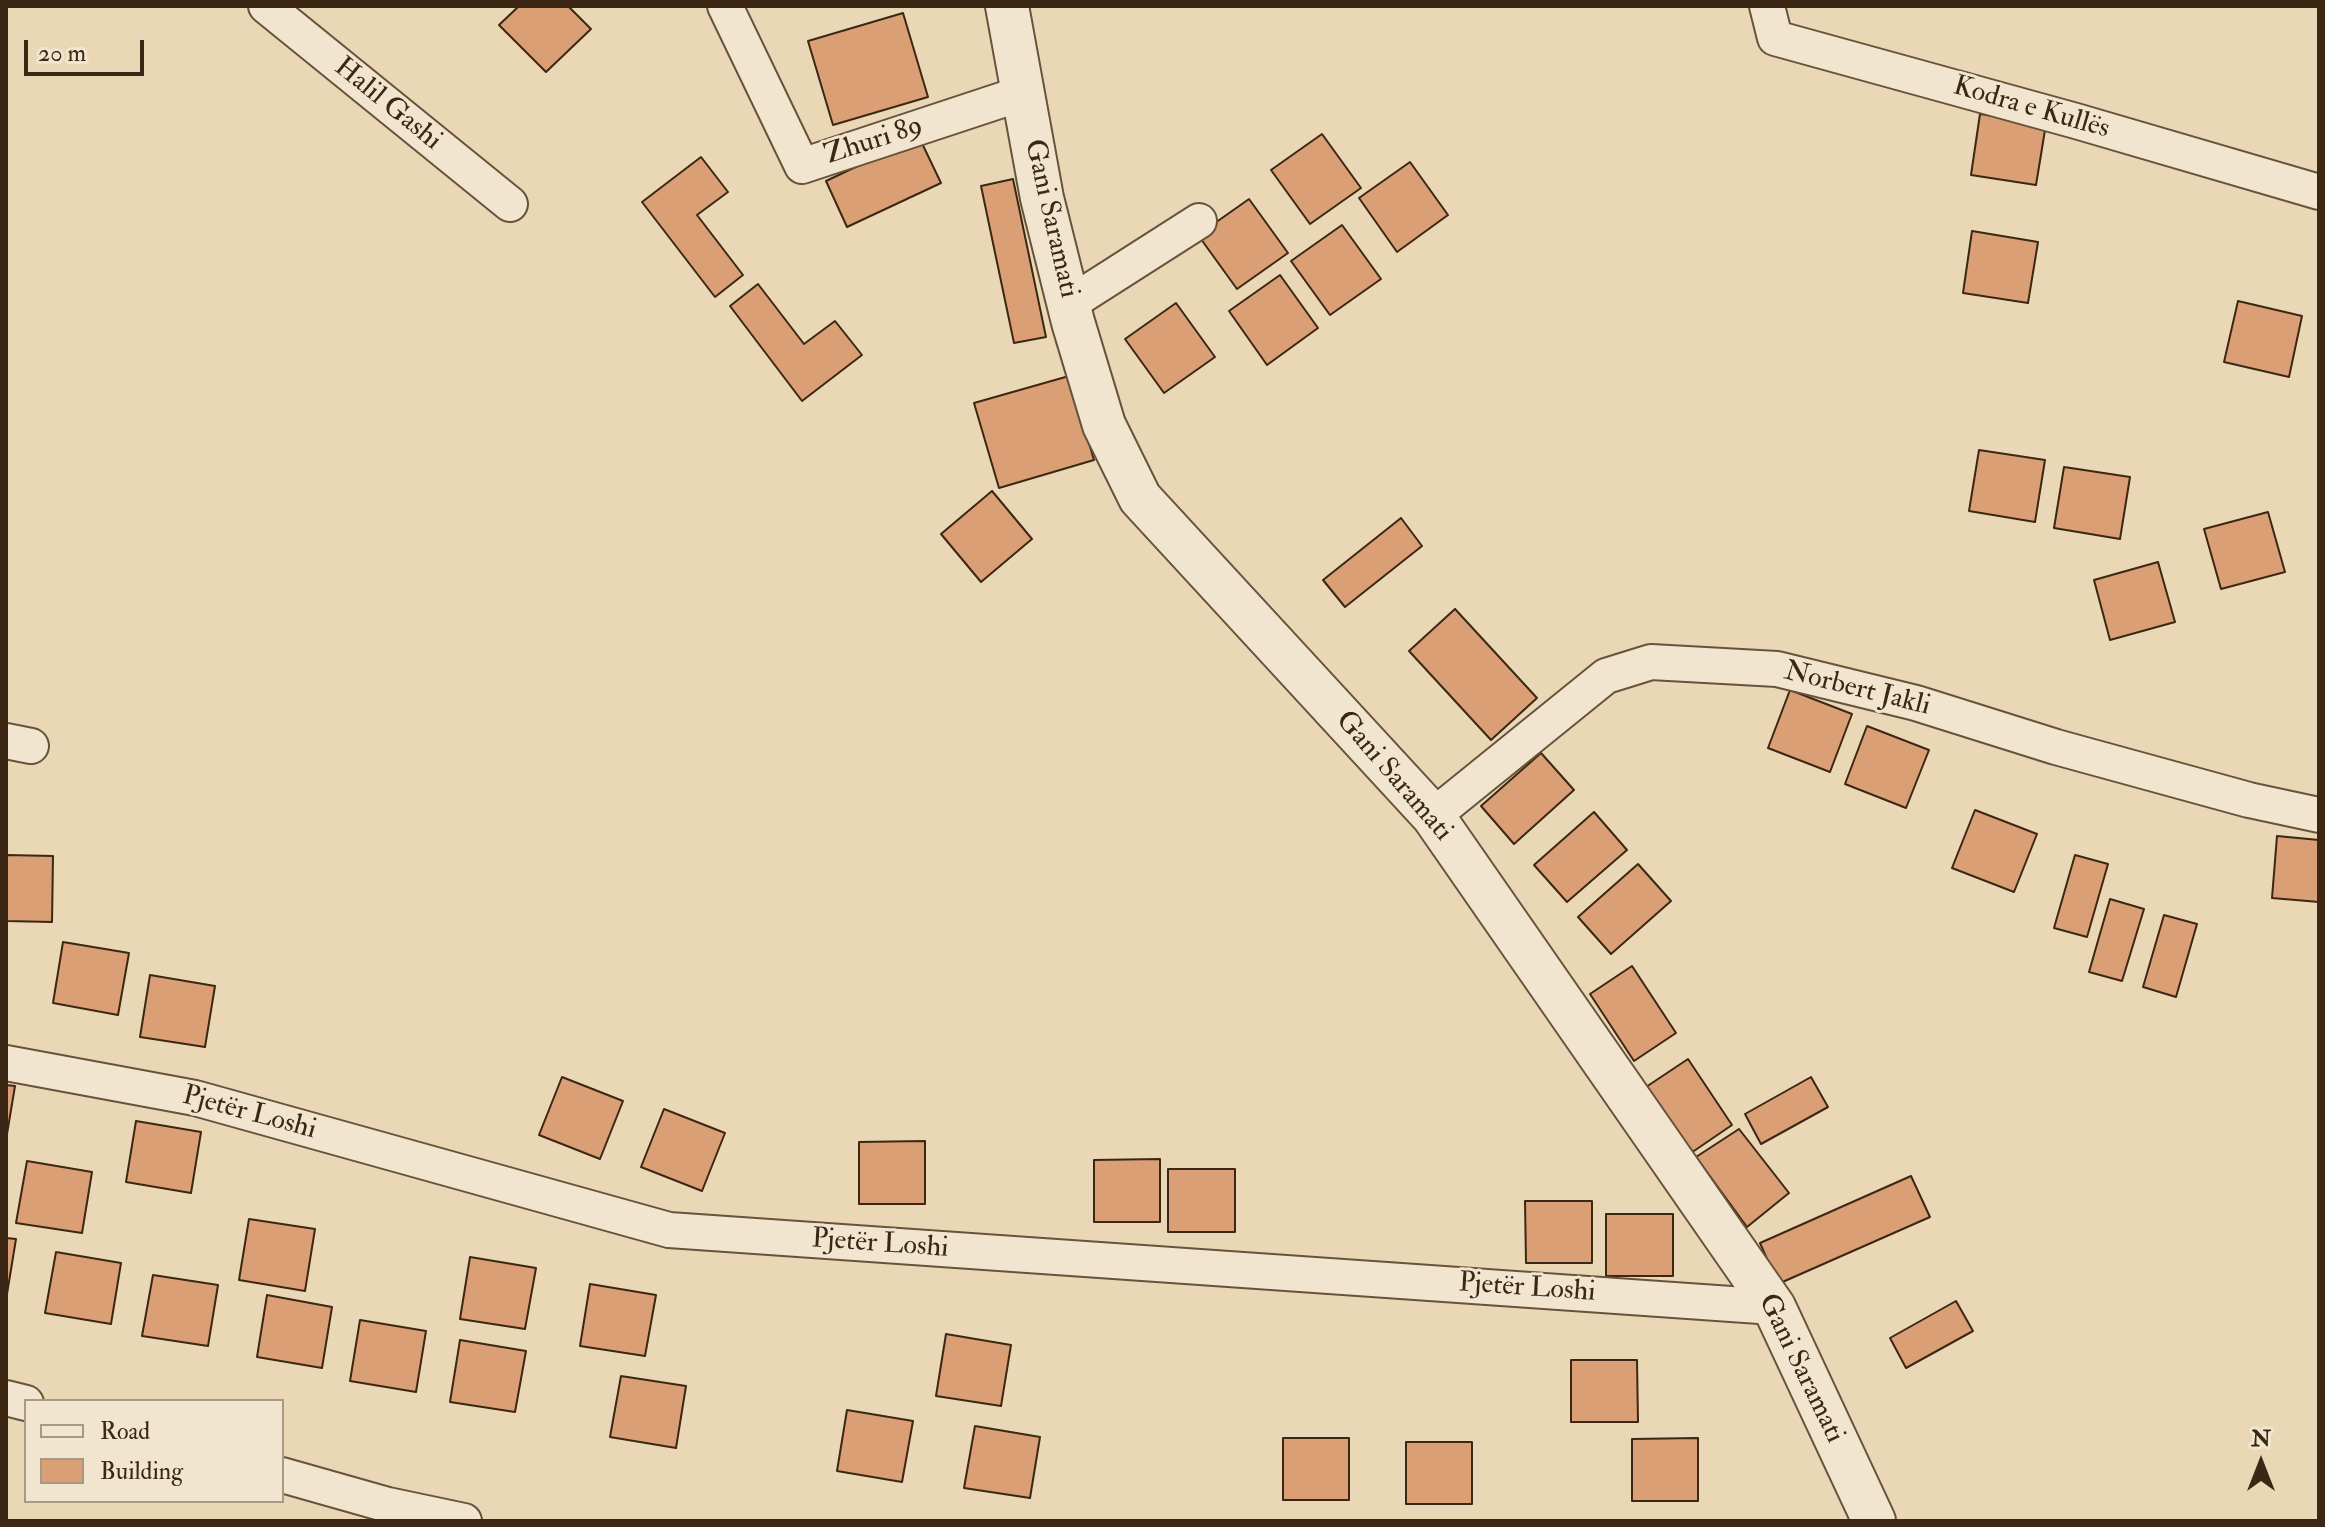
<!DOCTYPE html>
<html>
<head>
<meta charset="utf-8">
<style>
	body { margin:0 }
	#map { position:relative; width:2325px; height:1527px; overflow:hidden; background:#ead7b5; font-family:"IM FELL Double Pica",serif }
	canvas { display:block }
	.frame { position:absolute; inset:0; border:8px solid #3b2713; pointer-events:none }
	.legend { position:absolute; left:24px; top:1399px; width:260px; height:104px; box-sizing:border-box; background:#f1e5cf; border:2px solid #a89984; margin:0; padding:10px 14px; list-style:none; font-size:24px; color:#3b2713 }
	.legend li { display:flex; align-items:center; gap:16px; height:40px }
	.legend b { width:40px; border:2px solid #a89984 }
	.north { position:absolute; left:2221px; top:1423px; width:80px; height:80px; -webkit-text-stroke:6px #f1e5cf; paint-order:stroke; rotate:0deg; font-size:22px; font-weight:700; line-height:32px; text-align:center; color:#3b2713 }
	.north::after { content:''; display:block; margin:auto; width:28px; height:36px; background:#3b2713; clip-path:polygon(50% 0,100% 100%,50% 72%,0 100%) }
	.scale { position:absolute; left:24px; top:40px; width:120px; height:36px; box-sizing:border-box; border:4px solid #3b2713; border-top:0; padding-left:10px; font-size:24px; line-height:28px; white-space:nowrap; color:#3b2713; -webkit-text-stroke:6px #f1e5cf; paint-order:stroke }
</style>
</head>
<body>
<div id="map">
<canvas width="2325" height="1527"></canvas>
<div class="frame"></div>
<ul class="legend">
<li><b style="height:10px;background:#f1e5cf"></b>Road</li>
<li><b style="height:22px;background:#db9f75"></b>Building</li>
</ul>
<div class="north">N</div>
<div class="scale">20 m</div>
</div>
<script>
const ctx = document.querySelector('canvas').getContext('2d');
ctx.lineJoin = 'round';
function paint(path, color) { ctx.fillStyle = color; ctx.fill(path, 'evenodd'); }
const shape = rows => new Path2D(rows.map(r => 'M' + r).join(''));
function stroke(path, color, width, dash) { ctx.strokeStyle = color; ctx.lineWidth = width; ctx.lineCap = dash ? 'butt' : 'round'; ctx.setLineDash(dash || []); ctx.stroke(path); }
function drawText(font, color, halo, rows, align = 'center') {
  ctx.font = font + ' "IM FELL Double Pica",serif'; ctx.lineWidth = 6; ctx.setLineDash([]); ctx.textBaseline = 'middle'; ctx.strokeStyle = halo; ctx.fillStyle = color; for (const [text, x, y, turn = 0] of rows) {
    ctx.save(); ctx.translate(x, y); ctx.rotate((+turn || 0) * Math.PI / 180); ctx.textAlign = isNaN(turn) ? turn : align; if (halo) ctx.strokeText(text, 0, 0); ctx.fillText(text, 0, 0); ctx.restore();
  }
}
const building = shape([
	[519,6,568,6,591,29,546,72,499,25,519,6],
	[903,13,928,97,833,125,808,41,903,13],
	[1980,114,2046,124,2036,185,1971,175,1980,114],
	[1322,134,1361,188,1310,224,1271,170,1322,134],
	[919,137,941,183,847,227,826,181,919,137],
	[701,157,728,192,697,215,743,275,715,297,642,202,701,157],
	[1410,162,1448,215,1397,252,1359,198,1410,162],
	[1013,179,1046,337,1014,343,981,186,1013,179],
	[1249,199,1288,253,1237,289,1198,235,1249,199],
	[1342,225,1381,279,1330,315,1291,261,1342,225],
	[1972,231,2038,242,2028,303,1963,293,1972,231],
	[1280,275,1318,328,1267,365,1229,311,1280,275],
	[758,284,804,344,835,321,862,355,802,401,730,306,758,284],
	[2238,301,2302,316,2289,377,2224,362,2238,301],
	[1176,303,1215,357,1164,393,1125,339,1176,303],
	[1069,376,1094,460,999,488,974,403,1069,376],
	[1979,450,2045,460,2035,522,1969,511,1979,450],
	[2064,467,2130,477,2120,539,2054,528,2064,467],
	[992,491,1032,539,981,582,941,534,992,491],
	[2268,512,2285,572,2221,589,2204,529,2268,512],
	[1401,518,1422,546,1345,607,1323,580,1401,518],
	[2158,562,2175,622,2110,640,2094,580,2158,562],
	[1455,609,1537,698,1491,740,1409,651,1455,609],
	[1790,690,1852,714,1830,772,1768,748,1790,690],
	[1867,726,1929,750,1906,808,1845,784,1867,726],
	[1541,753,1574,790,1514,844,1481,806,1541,753],
	[1975,810,2037,834,2014,892,1952,868,1975,810],
	[1594,812,1627,850,1567,902,1534,865,1594,812],
	[2277,836,2319,840,2319,902,2272,898,2277,836],
	[6,855,53,856,52,922,6,921,6,855],
	[2075,855,2108,864,2087,937,2054,928,2075,855],
	[1638,864,1671,901,1611,954,1578,917,1638,864],
	[2110,899,2144,909,2122,981,2089,972,2110,899],
	[2164,915,2197,924,2176,997,2143,987,2164,915],
	[63,942,129,953,118,1015,53,1003,63,942],
	[1632,966,1676,1033,1634,1061,1590,994,1632,966],
	[150,975,215,986,205,1047,140,1037,150,975],
	[1688,1059,1732,1125,1691,1153,1646,1087,1688,1059],
	[562,1077,623,1101,600,1159,539,1135,562,1077],
	[1811,1077,1828,1107,1761,1144,1745,1114,1811,1077],
	[6,1085,15,1086,6,1140,6,1085],
	[664,1109,725,1133,702,1191,641,1167,664,1109],
	[136,1121,201,1132,191,1193,126,1182,136,1121],
	[1739,1129,1789,1193,1747,1227,1696,1157,1739,1129],
	[925,1141,925,1204,859,1204,859,1142,925,1141],
	[1160,1159,1160,1222,1094,1222,1094,1160,1160,1159],
	[27,1161,92,1172,82,1233,16,1223,27,1161],
	[1168,1169,1235,1169,1235,1232,1168,1232,1168,1169],
	[1911,1176,1930,1217,1778,1284,1760,1243,1911,1176],
	[1525,1201,1592,1201,1592,1263,1526,1263,1525,1201],
	[1606,1214,1673,1214,1673,1276,1606,1276,1606,1214],
	[249,1219,315,1229,305,1291,239,1280,249,1219],
	[6,1238,16,1239,6,1300,6,1238],
	[56,1252,121,1263,111,1324,45,1313,56,1252],
	[470,1257,536,1268,525,1329,460,1319,470,1257],
	[153,1275,218,1285,208,1346,142,1336,153,1275],
	[590,1284,656,1295,645,1356,580,1346,590,1284],
	[267,1295,332,1307,322,1368,257,1357,267,1295],
	[1956,1301,1973,1331,1906,1368,1890,1338,1956,1301],
	[360,1320,426,1331,416,1392,350,1381,360,1320],
	[946,1334,1011,1345,1001,1406,936,1396,946,1334],
	[460,1340,526,1351,515,1412,450,1402,460,1340],
	[1571,1360,1637,1360,1638,1422,1571,1422,1571,1360],
	[621,1376,686,1386,676,1448,610,1437,621,1376],
	[847,1410,913,1421,902,1482,837,1471,847,1410],
	[975,1426,1040,1437,1030,1498,964,1488,975,1426],
	[1283,1438,1349,1438,1349,1500,1283,1500,1283,1438],
	[1698,1438,1698,1501,1632,1501,1632,1439,1698,1438],
	[1406,1442,1472,1442,1472,1504,1406,1504,1406,1442]
]);
paint(building, '#db9f75');
stroke(building, '#3b2713', 2);
const minor = shape([
	[266,6,510,204],
	[725,6,802,166,1023,93],
	[1767,6,1775,38,2076,121,2319,192],
	[1069,304,1199,221],
	[6,741,31,746],
	[1433,816,1606,676,1651,662,1777,669,1916,703,2056,747,2249,800,2319,815],
	[6,1063,195,1098,669,1230,1774,1307],
	[6,1398,26,1403],
	[282,1475,388,1505,464,1521]
]);
const tertiary = shape([
	[1007,6,1042,198,1073,322,1104,425,1140,498,1433,816,1774,1307,1874,1521]
]);
stroke(minor, '#67533c', 38);
stroke(tertiary, '#67533c', 46);
stroke(minor, '#f1e5cf', 34);
stroke(tertiary, '#f1e5cf', 42);
drawText('28px', '#3b2713', '#f1e5cf', [
	["Halil Gashi",387,105,39],
	["Kodra e Kullës",2031,109,16],
	["Zhuri 89",874,142,-18],
	["Gani Saramati",1050,219,77],
	["Norbert Jakli",1857,690,14],
	["Gani Saramati",1393,777,49],
	["Pjetër Loshi",249,1114,15],
	["Pjetër Loshi",880,1245,4],
	["Pjetër Loshi",1527,1289,4],
	["Gani Saramati",1800,1369,64]
]);
</script>
</body>
</html>
